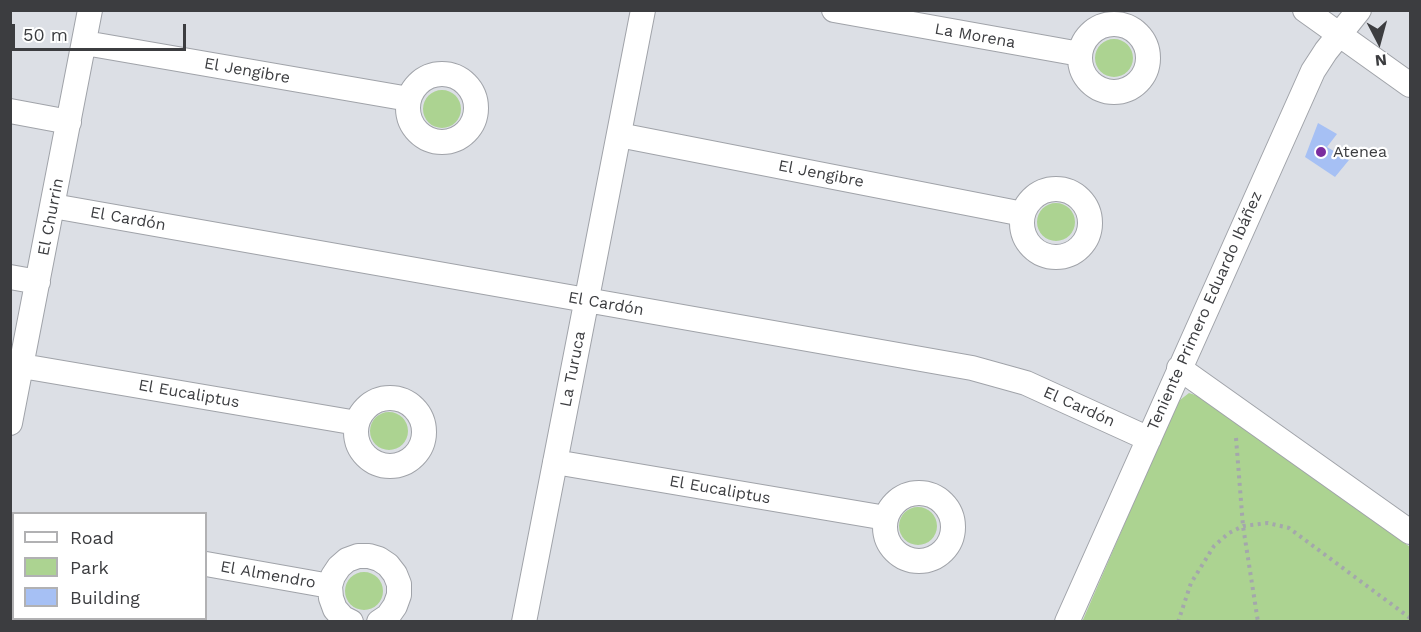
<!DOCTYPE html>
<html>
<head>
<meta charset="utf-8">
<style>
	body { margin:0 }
	#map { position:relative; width:1421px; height:632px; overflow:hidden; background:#dcdfe5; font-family:"Work Sans",sans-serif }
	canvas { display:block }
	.frame { position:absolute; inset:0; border:12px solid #3c3d40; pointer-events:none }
	.legend { position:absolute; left:12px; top:512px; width:195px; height:108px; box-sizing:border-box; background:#fff; border:2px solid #b1b1b3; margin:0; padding:8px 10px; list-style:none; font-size:18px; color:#3c3d40 }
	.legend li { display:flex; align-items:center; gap:12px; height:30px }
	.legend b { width:30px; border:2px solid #b1b1b3 }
	.north { position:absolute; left:1349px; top:12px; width:60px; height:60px; -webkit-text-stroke:4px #fff; paint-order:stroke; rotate:174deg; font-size:16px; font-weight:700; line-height:24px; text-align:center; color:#3c3d40 }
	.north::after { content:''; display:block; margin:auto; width:21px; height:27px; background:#3c3d40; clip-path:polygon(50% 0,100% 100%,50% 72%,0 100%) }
	.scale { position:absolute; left:12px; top:24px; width:174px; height:27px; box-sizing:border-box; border:3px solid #3c3d40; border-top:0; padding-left:8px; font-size:18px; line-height:21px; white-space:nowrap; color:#3c3d40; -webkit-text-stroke:4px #fff; paint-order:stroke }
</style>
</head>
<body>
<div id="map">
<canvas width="1421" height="632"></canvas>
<div class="frame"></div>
<ul class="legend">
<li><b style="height:8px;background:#fff"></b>Road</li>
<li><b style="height:16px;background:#acd391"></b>Park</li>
<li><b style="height:16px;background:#a6c0f4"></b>Building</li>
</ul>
<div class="north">N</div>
<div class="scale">50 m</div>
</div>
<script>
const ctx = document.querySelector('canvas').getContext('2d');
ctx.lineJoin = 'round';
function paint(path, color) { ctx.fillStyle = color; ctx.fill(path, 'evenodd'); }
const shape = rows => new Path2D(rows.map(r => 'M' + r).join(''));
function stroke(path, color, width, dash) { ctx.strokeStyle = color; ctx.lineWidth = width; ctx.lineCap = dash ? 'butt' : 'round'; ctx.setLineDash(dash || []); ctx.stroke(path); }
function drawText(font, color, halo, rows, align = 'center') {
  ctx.font = font + ' "Work Sans",sans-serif'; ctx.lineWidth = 4.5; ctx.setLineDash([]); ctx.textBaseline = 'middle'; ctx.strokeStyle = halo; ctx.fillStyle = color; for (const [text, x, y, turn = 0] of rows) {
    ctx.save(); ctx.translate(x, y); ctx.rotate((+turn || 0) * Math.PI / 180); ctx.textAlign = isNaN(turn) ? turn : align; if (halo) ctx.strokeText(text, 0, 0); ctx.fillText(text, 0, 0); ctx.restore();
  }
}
paint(shape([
	'1095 58a19 19 0 1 1 38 0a19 19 0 1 1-38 0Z',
	'423 109a19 19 0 1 1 38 0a19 19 0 1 1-38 0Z',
	'1037 222a19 19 0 1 1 38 0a19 19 0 1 1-38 0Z',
	[1189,393,1201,397,1213,405,1410,547,1410,621,1082,622,1174,410,1180,400],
	'370 431a19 19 0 1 1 38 0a19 19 0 1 1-38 0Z',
	'899 526a19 19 0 1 1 38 0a19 19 0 1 1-38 0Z',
	'345 591a19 19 0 1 1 38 0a19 19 0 1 1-38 0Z'
]), '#acd391');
paint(shape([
	[1318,123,1337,134,1327,147,1349,160,1335,177,1305,157]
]), '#a6c0f4');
const minor = shape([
	[834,10,1080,54],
	[1305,10,1410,85],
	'1080 58a34 34 0 1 1 68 0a34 34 0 1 1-68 0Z',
	[85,43,409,99],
	'408 108a34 34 0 1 1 68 0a34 34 0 1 1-68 0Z',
	[10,111,69,122],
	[619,135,1023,214],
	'1022 223a34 34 0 1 1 68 0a34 34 0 1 1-68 0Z',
	[53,206,972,368,1026,383,1149,439],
	[10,277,38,282],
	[22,366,357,423],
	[1179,368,1410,532],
	'356 432a34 34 0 1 1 68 0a34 34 0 1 1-68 0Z',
	[10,423,90,10],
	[555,462,886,518],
	'885 527a34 34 0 1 1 68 0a34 34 0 1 1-68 0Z',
	[10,529,14,530],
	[206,564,330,586],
	[351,622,343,618,335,609,331,598,330,586,333,576,339,567,347,560,358,556,369,556,379,559,388,565,395,574,399,584,399,595,395,606,388,616,379,622],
	[524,622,643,10],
	[1067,622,1313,71,1326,51,1359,10]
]);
stroke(minor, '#a0a3a9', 26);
stroke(shape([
	[1236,438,1243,526,1258,622],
	[1178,622,1191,583,1214,546,1229,533,1243,526,1268,523,1289,528,1410,618]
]), '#a4a7ac', 4, [3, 4.5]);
stroke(minor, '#fff', 24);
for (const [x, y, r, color] of [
	[1321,152,6,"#7b2d9e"]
]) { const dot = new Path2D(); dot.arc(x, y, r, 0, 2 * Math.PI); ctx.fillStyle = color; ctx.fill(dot); stroke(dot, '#fff', 2); }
drawText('16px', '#3c3d40', '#fff', [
	["La Morena",975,36,10],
	["El Jengibre",247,71,10],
	["El Jengibre",821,174,11],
	["El Churrin",51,217,-79],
	["El Cardón",128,219,10],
	["El Cardón",606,304,10],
	["Teniente Primero Eduardo Ibáñez",1205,311,-66],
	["La Turuca",573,369,-79],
	["El Eucaliptus",189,394,10],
	["El Cardón",1079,407,24],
	["El Eucaliptus",720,490,10],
	["El Almendro",268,575,10]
]);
drawText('16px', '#3c3d40', '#fff', [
	["Atenea",1333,152]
], 'left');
</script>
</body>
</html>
